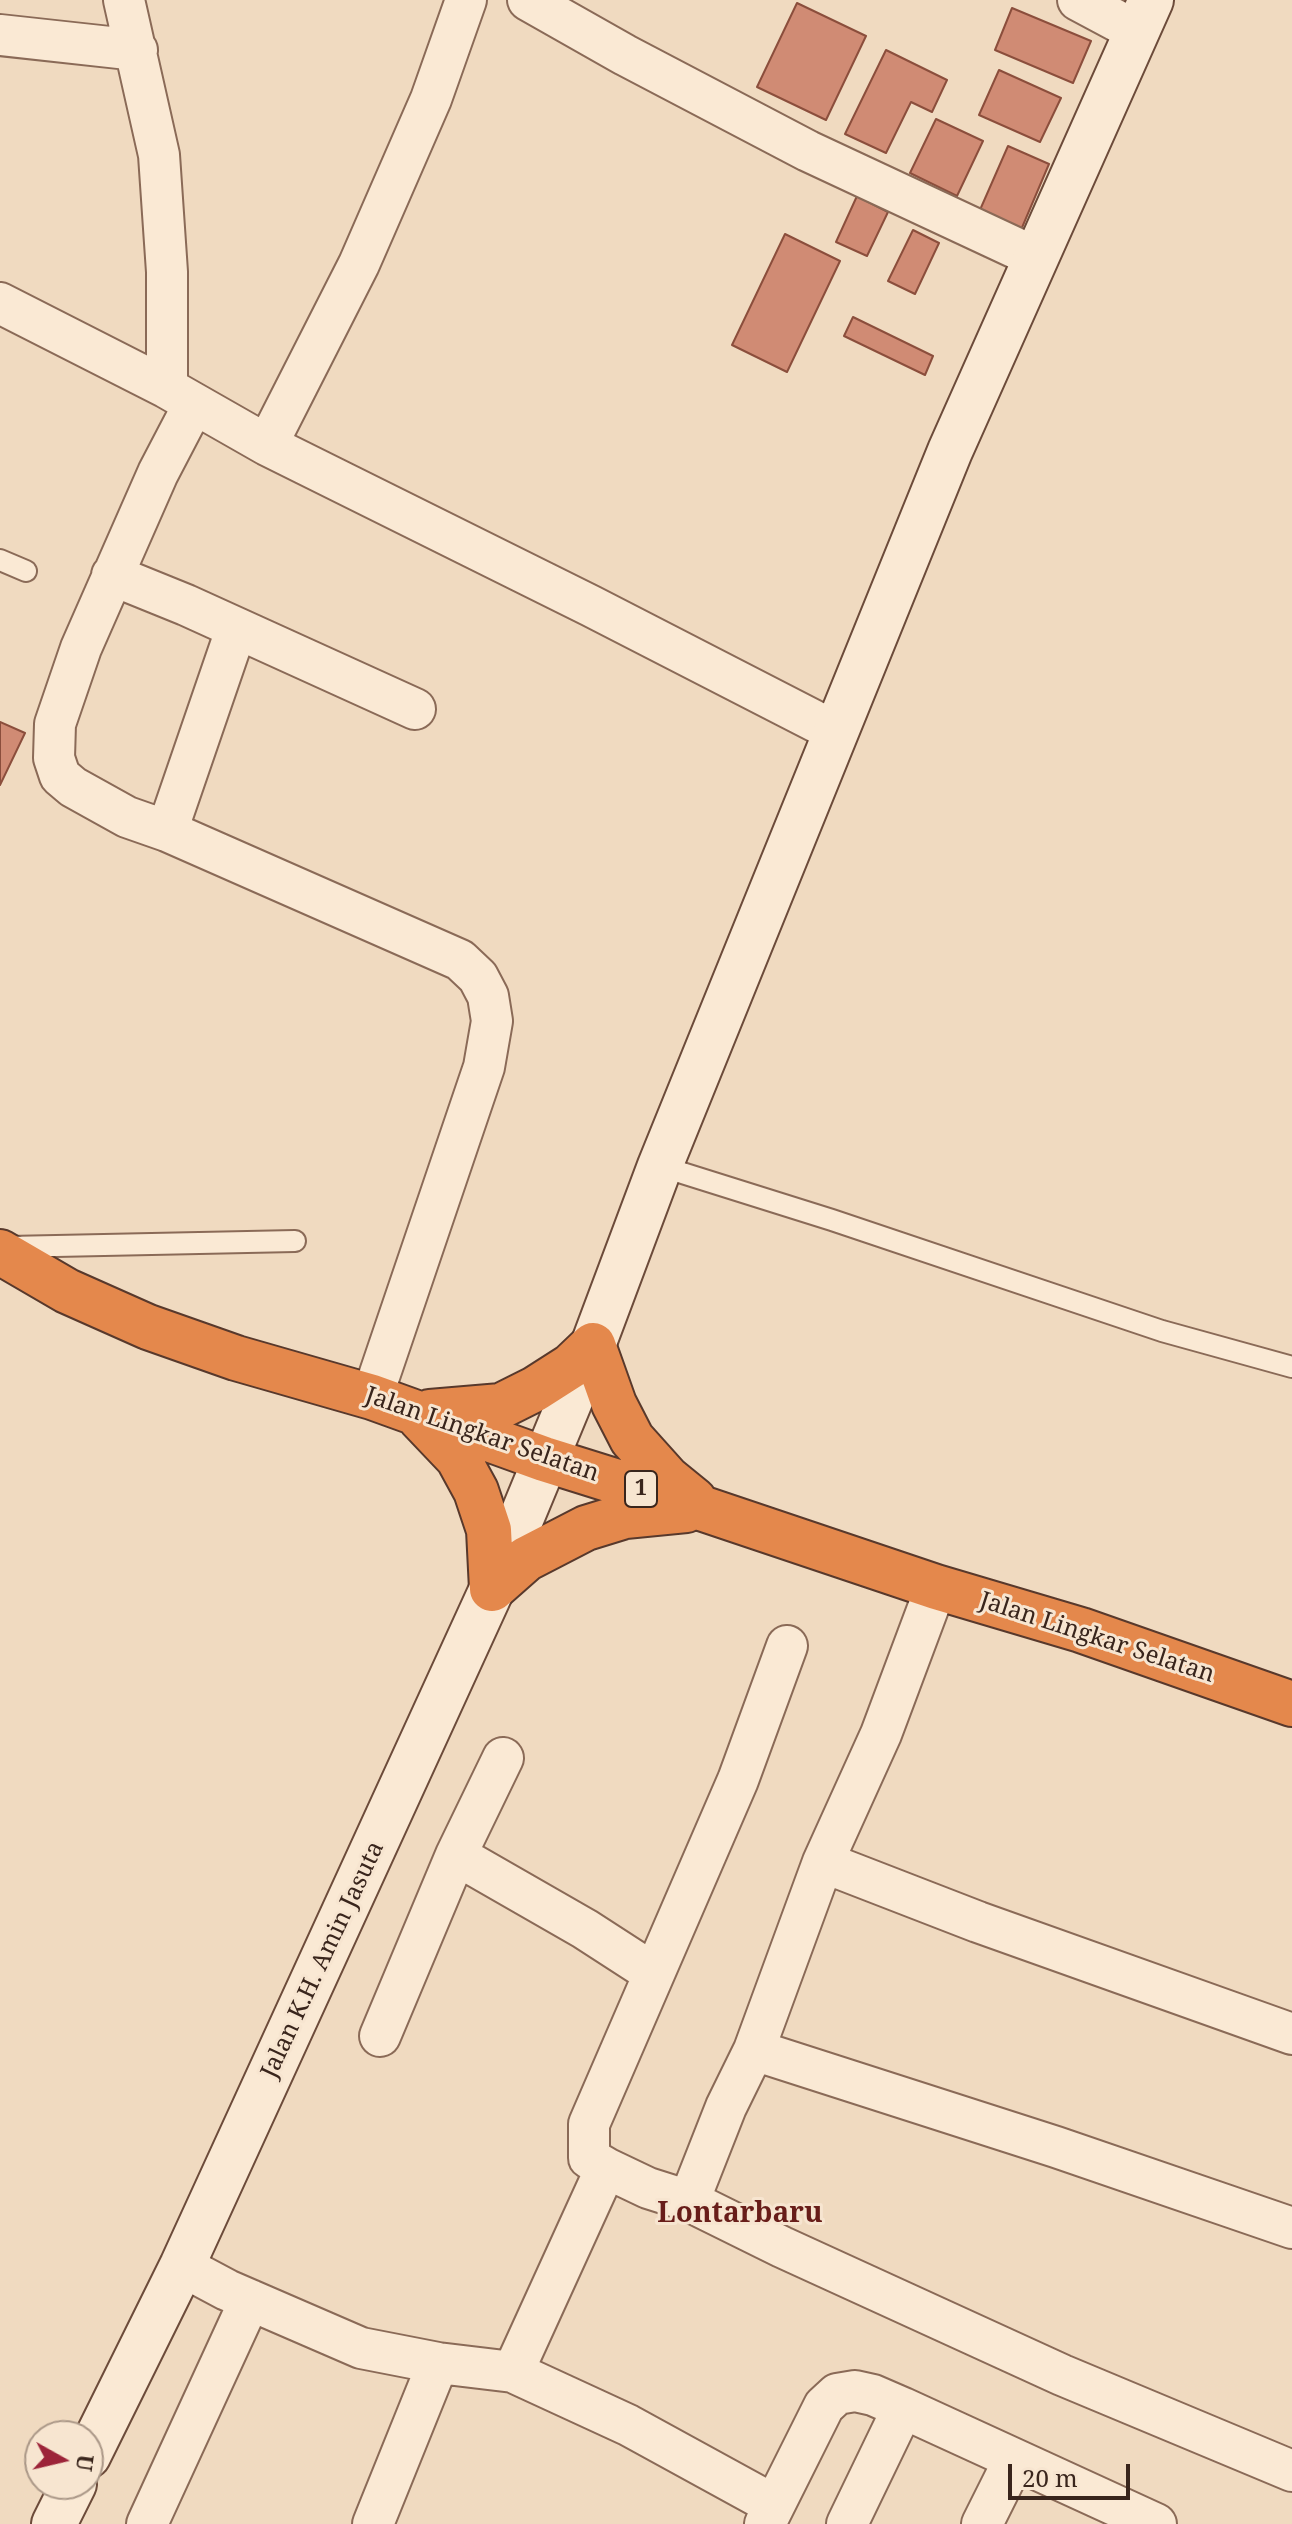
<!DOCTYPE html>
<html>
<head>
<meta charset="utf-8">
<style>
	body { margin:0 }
	#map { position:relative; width:1292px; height:2524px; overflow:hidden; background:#f0dac0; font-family:"Noto Serif",serif }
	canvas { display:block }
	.north { position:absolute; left:24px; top:2420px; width:80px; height:80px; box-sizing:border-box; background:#f7e5d0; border:2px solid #ab9888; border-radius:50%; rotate:98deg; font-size:22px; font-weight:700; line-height:32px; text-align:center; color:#39251c }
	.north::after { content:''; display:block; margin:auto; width:28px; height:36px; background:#9c2439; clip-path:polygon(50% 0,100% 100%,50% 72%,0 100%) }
	.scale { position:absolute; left:1008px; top:2464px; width:122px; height:36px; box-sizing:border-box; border:4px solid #39251c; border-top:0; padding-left:10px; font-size:24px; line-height:28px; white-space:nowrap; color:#39251c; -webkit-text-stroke:6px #f7e5d0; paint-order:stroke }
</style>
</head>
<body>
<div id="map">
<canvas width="1292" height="2524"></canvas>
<div class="north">U</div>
<div class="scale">20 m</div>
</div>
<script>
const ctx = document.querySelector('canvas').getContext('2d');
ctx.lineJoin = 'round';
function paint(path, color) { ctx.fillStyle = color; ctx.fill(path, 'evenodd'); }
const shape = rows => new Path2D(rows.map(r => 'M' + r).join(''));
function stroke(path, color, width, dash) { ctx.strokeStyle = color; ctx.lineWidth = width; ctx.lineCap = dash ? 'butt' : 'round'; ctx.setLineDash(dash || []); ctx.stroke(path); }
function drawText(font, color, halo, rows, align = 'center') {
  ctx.font = font + ' "Noto Serif",serif'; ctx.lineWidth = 6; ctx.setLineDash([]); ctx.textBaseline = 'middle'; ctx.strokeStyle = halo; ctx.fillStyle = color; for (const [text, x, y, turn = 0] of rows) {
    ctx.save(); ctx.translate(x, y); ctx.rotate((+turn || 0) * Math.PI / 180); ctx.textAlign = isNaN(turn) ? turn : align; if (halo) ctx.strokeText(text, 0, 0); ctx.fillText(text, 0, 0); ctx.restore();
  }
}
const building = shape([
	[797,3,866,36,826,120,757,87,797,3],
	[1012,8,1091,41,1073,83,995,50,1012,8],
	[886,50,947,80,932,112,911,102,886,153,845,134,886,50],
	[999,70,1061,98,1040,142,979,115,999,70],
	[936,119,983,141,957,196,910,173,936,119],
	[1008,146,1049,164,1018,237,976,219,1008,146],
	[857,196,888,212,867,256,836,242,857,196],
	[913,230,939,243,915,294,888,281,913,230],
	[785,234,840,261,787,372,732,345,785,234],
	[853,317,933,356,925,375,844,336,853,317],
	[0,722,25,733,0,785,0,722]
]);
paint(building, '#d08b74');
stroke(building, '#8b4e3c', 2);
const lane = shape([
	[0,560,26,571],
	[660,1166,832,1220,1162,1331,1292,1367],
	[8,1247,295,1241]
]);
const street = shape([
	[124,0,159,155,167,272,167,388,267,445,591,606,836,732],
	[528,0,625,55,808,151,1035,257],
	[1078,0,1136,31],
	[0,35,137,50],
	[0,303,167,388],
	[194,404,158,473,81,648,55,724,54,758,60,776,73,787,127,817,167,831,460,960,478,977,488,996,492,1021,484,1067,372,1397],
	[267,445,359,264,431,99,466,0],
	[112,575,186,605,415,709],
	[167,831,236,630],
	[456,1855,585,1929,653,1973],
	[823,1862,978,1922,1292,2034],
	[380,2036,456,1855,503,1758],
	[754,2050,1056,2147,1292,2228],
	[606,2168,648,2188,689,2201,726,2107,754,2050,823,1862,881,1734,936,1587],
	[689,2201,782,2247,1062,2375,1292,2471],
	[182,2266,227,2290,361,2348,438,2363,513,2372,628,2425,774,2505],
	[513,2372,606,2168,589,2158,589,2124,738,1780,787,1646],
	[147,2524,250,2300],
	[373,2524,438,2363],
	[765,2524,824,2406,837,2394,855,2391,873,2395,903,2408],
	[847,2524,903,2408,1156,2524],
	[982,2524,1014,2460]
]);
const secondary = shape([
	[88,2456,182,2266,492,1589,593,1345,660,1166,950,451,1151,0],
	[54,2524,74,2484]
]);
const highway = shape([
	[0,1252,67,1291,148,1327,236,1358,372,1397,544,1459,704,1509,936,1587,1081,1630,1292,1704],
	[430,1412,501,1406,535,1389,571,1366,593,1345,614,1404,632,1439,667,1478,694,1500],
	[420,1418,458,1458,476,1491,489,1530,492,1589],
	[492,1589,526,1559,586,1528,625,1516,686,1510]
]);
stroke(lane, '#8a6a57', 24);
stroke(street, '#8a6a57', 44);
stroke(secondary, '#6c4b3a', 48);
stroke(highway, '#58392c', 48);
stroke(lane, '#fae9d4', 20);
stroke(street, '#fae9d4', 40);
stroke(secondary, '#fae9d4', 44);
stroke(highway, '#e4884c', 44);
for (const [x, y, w] of [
	[641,1489,32]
]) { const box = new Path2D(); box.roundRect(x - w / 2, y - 18, w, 36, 6); ctx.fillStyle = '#f7e5d0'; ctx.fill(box); stroke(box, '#39251c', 2); }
drawText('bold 22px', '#39251c', null, [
	["1",641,1489]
]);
drawText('24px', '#39251c', '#f7e5d0', [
	["Jalan Lingkar Selatan",482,1435,19],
	["Jalan Lingkar Selatan",1097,1638,18],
	["Jalan K.H. Amin Jasuta",323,1960,-65]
]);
drawText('bold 28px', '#681d19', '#f7e5d0', [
	["Lontarbaru",740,2214]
]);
</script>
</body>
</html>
